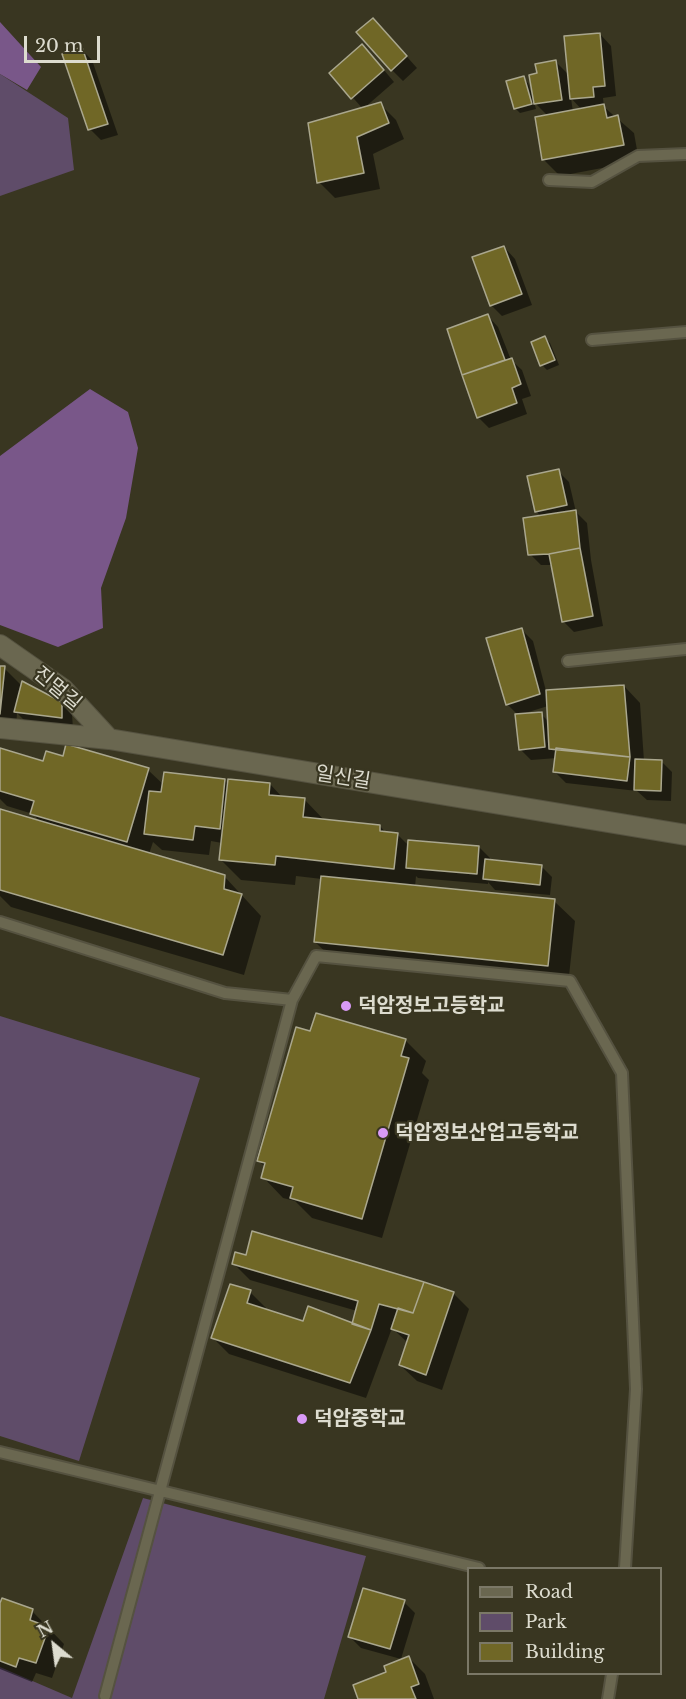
<!DOCTYPE html>
<html>
<head>
<meta charset="utf-8">
<style>
	body { margin:0 }
	#map { position:relative; width:686px; height:1699px; overflow:hidden; background:#393621; font-family:"Libre Baskerville",serif }
	canvas { display:block }
	.legend { position:absolute; left:467px; top:1567px; width:195px; height:108px; box-sizing:border-box; background:#393621; border:2px solid #7b7867; margin:0; padding:8px 10px; list-style:none; font-size:18px; color:#dddccf }
	.legend li { display:flex; align-items:center; gap:12px; height:30px }
	.legend b { width:30px; border:2px solid #7b7867 }
	.north { position:absolute; left:24px; top:1615px; width:60px; height:60px; -webkit-text-stroke:4px #393621; paint-order:stroke; rotate:331deg; font-size:16px; font-weight:700; line-height:24px; text-align:center; color:#dddccf }
	.north::after { content:''; display:block; margin:auto; width:21px; height:27px; background:#dddccf; clip-path:polygon(50% 0,100% 100%,50% 72%,0 100%) }
	.scale { position:absolute; left:24px; top:36px; width:76px; height:27px; box-sizing:border-box; border:3px solid #dddccf; border-top:0; padding-left:8px; font-size:18px; line-height:21px; white-space:nowrap; color:#dddccf; -webkit-text-stroke:4px #393621; paint-order:stroke }
</style>
</head>
<body>
<div id="map">
<canvas width="686" height="1699"></canvas>
<ul class="legend">
<li><b style="height:8px;background:#6a6750"></b>Road</li>
<li><b style="height:16px;background:#5f4c69"></b>Park</li>
<li><b style="height:16px;background:#706726"></b>Building</li>
</ul>
<div class="north">N</div>
<div class="scale">20 m</div>
</div>
<script>
const ctx = document.querySelector('canvas').getContext('2d');
ctx.lineJoin = 'round';
function paint(path, color) { ctx.fillStyle = color; ctx.fill(path, 'evenodd'); }
const shape = rows => new Path2D(rows.map(r => 'M' + r).join(''));
function stroke(path, color, width, dash) { ctx.strokeStyle = color; ctx.lineWidth = width; ctx.lineCap = dash ? 'butt' : 'round'; ctx.setLineDash(dash || []); ctx.stroke(path); }
function drawText(font, color, halo, rows, align = 'center') {
  ctx.font = font + ' "Libre Baskerville","Noto Sans KR",serif'; ctx.lineWidth = 4.5; ctx.setLineDash([]); ctx.textBaseline = 'middle'; ctx.strokeStyle = halo; ctx.fillStyle = color; for (const [text, x, y, turn = 0] of rows) {
    ctx.save(); ctx.translate(x, y); ctx.rotate((+turn || 0) * Math.PI / 180); ctx.textAlign = isNaN(turn) ? turn : align; if (halo) ctx.strokeText(text, 0, 0); ctx.fillText(text, 0, 0); ctx.restore();
  }
}
paint(shape([
	[0,74,68,118,74,170,0,196],
	[0,1016,200,1078,79,1461,0,1436],
	[143,1498,366,1556,324,1699,0,1699,0,1667,72,1698]
]), '#5f4c69');
paint(shape([
	[0,22,41,67,27,90,0,74],
	[90,389,128,412,138,448,126,518,101,588,103,628,58,647,0,625,0,456]
]), '#795789');
paint(shape([
	[384,31,417,68,403,81,392,70],
	[600,34,611,46,616,96,603,98,604,107,634,133,639,161,560,176,544,160,548,116,534,102,536,109,520,113,515,108,523,78,528,83,532,95,534,94,538,75,556,62,569,75],
	[571,98,582,110,573,112],
	[81,49,92,60,118,135,101,140,90,129],
	[373,57,394,82,363,109,331,73],
	[380,104,396,120,404,139,373,154,380,189,335,198,319,182],
	[504,247,515,259,532,305,502,316,491,305],
	[487,315,498,327,511,360,522,370,531,396,522,399,527,414,489,428,478,417,449,330],
	[545,338,550,343,559,365,547,370,542,365],
	[558,471,569,482,576,512,587,523,591,560,603,626,574,632,563,621,553,565,541,565,530,554,541,517,537,512,529,478],
	[522,630,533,641,546,691,624,686,640,703,644,761,661,761,672,772,671,801,647,800,637,791,566,783,555,772,557,758,531,760,520,749,517,714,507,704],
	[548,706,549,722,541,714,522,714],
	[0,667,4,668,22,686,61,703,72,714,73,729,26,722,17,713,16,729,0,728],
	[0,750,44,763,64,758,148,770,164,785,224,780,228,784,270,784,282,797,304,799,325,821,380,826,387,834,398,835,409,846,479,847,490,858,490,861,541,866,552,877,550,895,495,890,488,882,488,884,418,878,416,876,415,887,554,901,575,921,568,985,336,962,315,942,322,879,296,876,295,885,241,880,220,859,222,843,211,841,209,855,162,850,153,842,149,854,224,876,261,916,244,975,11,907,0,896,0,811,41,823,33,814,7,806,0,799],
	[311,1033,405,1040,426,1061,422,1073,429,1080,382,1238,312,1218,295,1201,283,1198,263,1177,266,1168,258,1160],
	[234,1264,453,1293,469,1309,442,1390,417,1381,400,1365,408,1343,392,1328,366,1398,229,1354,213,1338,250,1292,266,1308,265,1311,304,1323,353,1326,357,1311,250,1280],
	[404,1602,415,1613,401,1659,361,1648,350,1637],
	[0,1608,32,1611,64,1644,52,1678,36,1673,32,1682,0,1669],
	[409,1658,425,1674,434,1699,360,1699]
]), '#0007');
const building = shape([
	[373,18,407,56,391,71,356,32,373,18],
	[600,33,605,86,593,87,594,97,570,99,564,36,600,33],
	[362,44,384,70,351,99,329,73,362,44],
	[82,47,108,124,88,130,62,54,82,47],
	[556,60,562,100,534,104,529,75,537,73,535,64,556,60],
	[524,76,532,104,514,109,506,81,524,76],
	[381,102,389,123,357,137,364,173,317,183,308,123,381,102],
	[604,104,607,118,618,115,624,145,542,160,535,117,604,104],
	[504,246,522,294,490,306,472,257,504,246],
	[488,314,505,360,462,375,447,329,488,314],
	[545,336,555,360,540,366,531,342,545,336],
	[512,358,521,384,512,388,517,403,477,418,462,375,512,358],
	[559,469,567,505,535,512,527,476,559,469],
	[576,510,580,548,549,554,528,555,523,518,576,510],
	[580,548,593,616,562,622,549,554,580,548],
	[522,628,540,694,506,705,486,638,522,628],
	[0,666,5,666,0,714,0,666],
	[22,681,62,702,62,718,14,712,22,681],
	[624,685,630,757,549,749,546,690,624,685],
	[542,712,545,747,519,750,515,714,542,712],
	[66,744,149,768,127,842,30,814,34,801,0,791,0,748,43,761,46,751,63,756,66,744],
	[556,748,630,757,627,781,553,772,556,748],
	[635,759,662,760,661,791,634,790,635,759],
	[164,772,225,779,220,829,195,826,193,840,144,834,149,791,161,792,164,772],
	[228,779,270,783,269,795,305,798,303,817,380,825,380,831,398,833,394,869,276,856,275,865,219,860,228,779],
	[0,809,225,875,224,889,242,894,223,955,0,890,0,809],
	[408,840,479,846,477,874,406,868,408,840],
	[485,859,542,865,540,885,483,879,485,859],
	[321,876,555,899,548,966,314,942,321,876],
	[316,1013,406,1039,401,1056,409,1058,362,1219,290,1198,293,1187,261,1178,265,1163,257,1161,296,1027,310,1031,316,1013],
	[252,1231,424,1282,413,1313,379,1304,371,1330,352,1324,358,1301,232,1264,235,1252,246,1255,252,1231],
	[424,1282,454,1292,426,1375,399,1365,409,1335,391,1329,398,1308,413,1313,424,1282],
	[230,1284,251,1290,247,1303,303,1321,308,1306,371,1330,350,1383,211,1338,230,1284],
	[363,1588,405,1600,390,1649,348,1637,363,1588],
	[2,1598,33,1609,30,1620,49,1627,36,1663,19,1658,16,1667,0,1661,0,1603,2,1598],
	[409,1656,419,1684,411,1687,416,1699,358,1699,353,1685,386,1672,384,1666,409,1656]
]);
paint(building, '#706726');
stroke(building, '#aaa78e', 1.5);
const lane = shape([
	[549,180,592,182,638,156,686,154],
	[592,340,686,332],
	[568,661,686,649],
	[0,922,225,993,292,1000,316,956,570,981,622,1073,636,1389,625,1568],
	[0,1452,479,1568],
	[105,1696,292,1000],
	[608,1699,612,1674]
]);
const street = shape([
	[0,645,63,689,109,739],
	[0,728,109,739,686,835]
]);
stroke(lane, '#555240', 14);
stroke(street, '#555240', 22);
stroke(lane, '#6a6750', 10);
stroke(street, '#6a6750', 20);
for (const [x, y, r, color] of [
	[346,1006,6,"#d99af7"],
	[383,1133,6,"#d99af7"],
	[302,1419,6,"#d99af7"]
]) { const dot = new Path2D(); dot.arc(x, y, r, 0, 2 * Math.PI); ctx.fillStyle = color; ctx.fill(dot); stroke(dot, '#393621', 2); }
drawText('20px', '#dddccf', '#393621', [
	["진멀길",57,689,40],
	["일신길",343,778,9]
]);
drawText('bold 20px', '#dddccf', '#393621', [
	["덕암정보고등학교",358,1006],
	["덕암정보산업고등학교",395,1133],
	["덕암중학교",314,1419]
], 'left');
</script>
</body>
</html>
